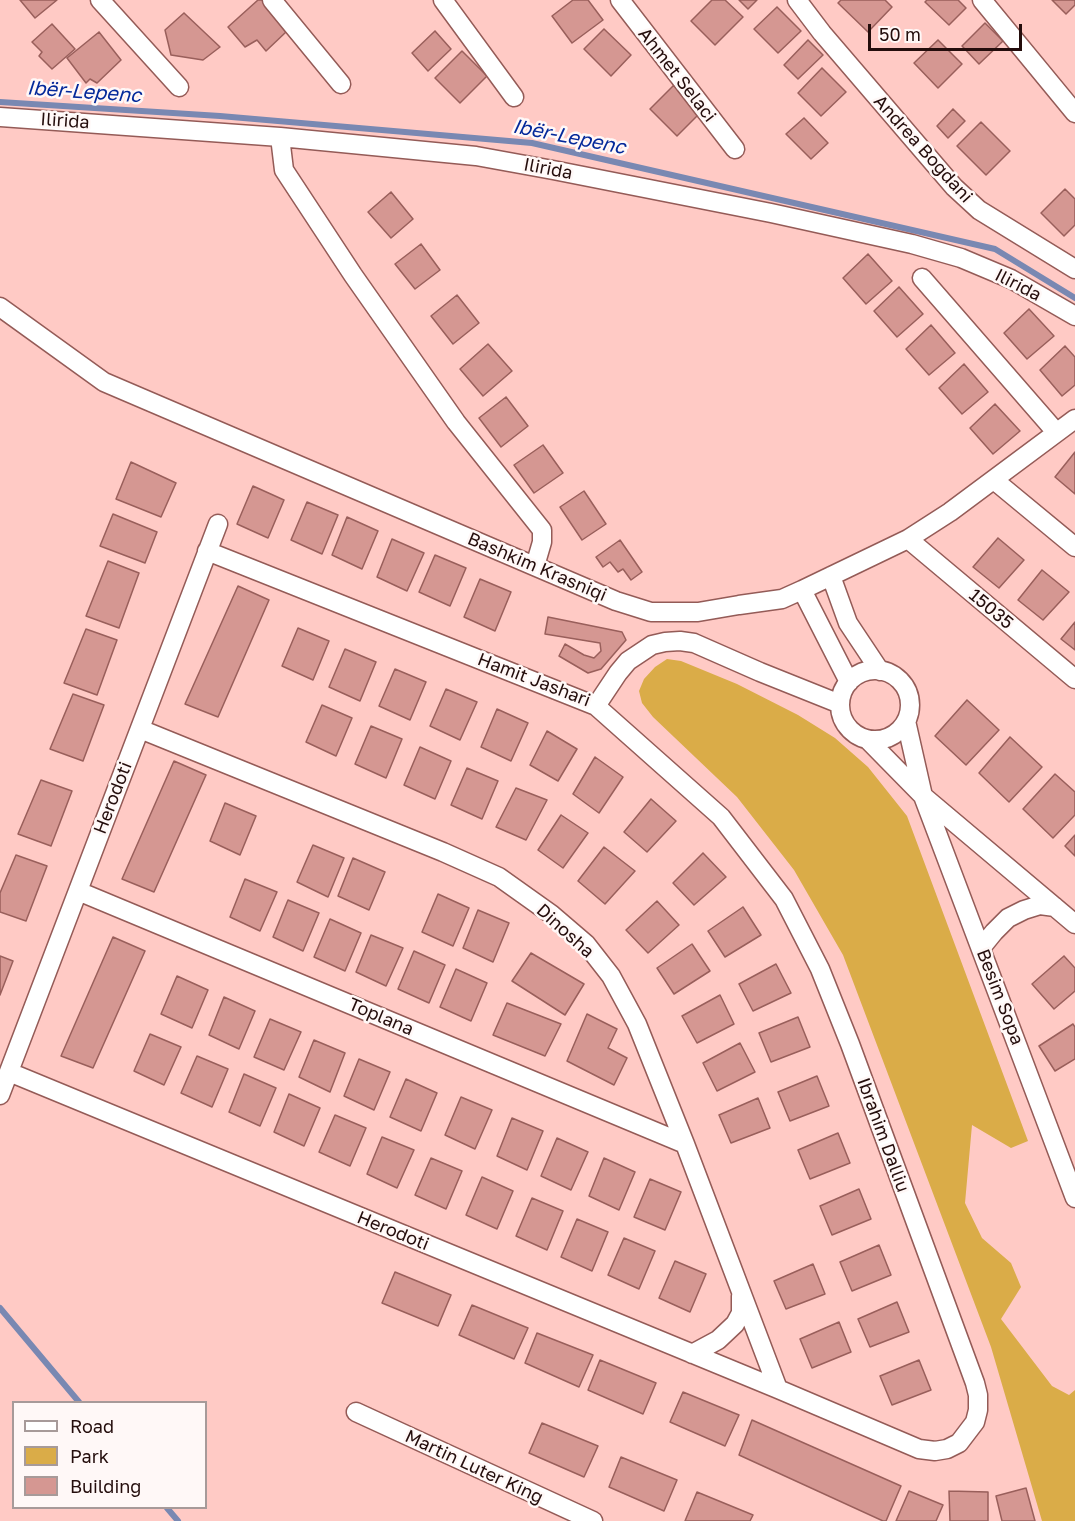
<!DOCTYPE html>
<html>
<head>
<meta charset="utf-8">
<style>
	body { margin:0 }
	#map { position:relative; width:1075px; height:1521px; overflow:hidden; background:#ffcac5; font-family:"Golos Text",sans-serif }
	canvas { display:block }
	.legend { position:absolute; left:12px; top:1401px; width:195px; height:108px; box-sizing:border-box; background:#fff8f7; border:2px solid #a79a99; margin:0; padding:8px 10px; list-style:none; font-size:18px; color:#240d0c }
	.legend li { display:flex; align-items:center; gap:12px; height:30px }
	.legend b { width:30px; border:2px solid #a79a99 }
	.scale { position:absolute; left:868px; top:24px; width:154px; height:27px; box-sizing:border-box; border:3px solid #240d0c; border-top:0; padding-left:8px; font-size:18px; line-height:21px; white-space:nowrap; color:#240d0c; -webkit-text-stroke:4px #fff8f7; paint-order:stroke }
</style>
</head>
<body>
<div id="map">
<canvas width="1075" height="1521"></canvas>
<ul class="legend">
<li><b style="height:8px;background:#fff"></b>Road</li>
<li><b style="height:16px;background:#daac48"></b>Park</li>
<li><b style="height:16px;background:#d59792"></b>Building</li>
</ul>
<div class="scale">50 m</div>
</div>
<script>
const ctx = document.querySelector('canvas').getContext('2d');
ctx.lineJoin = 'round';
function paint(path, color) { ctx.fillStyle = color; ctx.fill(path, 'evenodd'); }
const shape = rows => new Path2D(rows.map(r => 'M' + r).join(''));
function stroke(path, color, width, dash) { ctx.strokeStyle = color; ctx.lineWidth = width; ctx.lineCap = dash ? 'butt' : 'round'; ctx.setLineDash(dash || []); ctx.stroke(path); }
function drawText(font, color, halo, rows, align = 'center') {
  ctx.font = font + ' "Golos Text",sans-serif'; ctx.lineWidth = 5; ctx.setLineDash([]); ctx.textBaseline = 'middle'; ctx.strokeStyle = halo; ctx.fillStyle = color; for (const [text, x, y, turn = 0] of rows) {
    ctx.save(); ctx.translate(x, y); ctx.rotate((+turn || 0) * Math.PI / 180); ctx.textAlign = isNaN(turn) ? turn : align; if (halo) ctx.strokeText(text, 0, 0); ctx.fillText(text, 0, 0); ctx.restore();
  }
}
paint(shape([
	[667,659,681,661,737,684,798,715,835,738,868,767,907,816,1028,1141,1011,1148,972,1125,965,1203,982,1238,1011,1263,1021,1287,1001,1319,1052,1386,1069,1395,1075,1390,1075,1521,1042,1521,991,1347,843,955,794,870,737,797,653,717,642,703,639,691,644,679,655,667]
]), '#daac48');
stroke(shape([
	[0,102,220,116,532,143,995,249,1075,298],
	[0,1308,79,1402],
	[167,1508,178,1521]
]), '#7988b2', 6);
const building = shape([
	[20,0,57,0,35,18,20,0],
	[258,0,262,0,286,32,266,51,257,40,245,47,228,27,258,0],
	[573,0,588,0,603,20,572,43,552,16,573,0],
	[712,0,725,0,743,17,715,45,691,21,712,0],
	[739,0,757,0,748,9,739,0],
	[841,0,885,0,892,7,868,32,838,3,841,0],
	[927,0,958,0,966,8,949,25,925,2,927,0],
	[1052,0,1075,0,1075,5,1066,14,1052,0],
	[777,7,801,31,778,53,754,29,777,7],
	[184,13,220,47,203,60,171,55,165,30,184,13],
	[985,23,1003,41,979,64,962,46,985,23],
	[52,24,75,49,52,69,39,56,42,52,32,42,52,24],
	[604,29,631,55,611,76,584,49,604,29],
	[435,31,451,49,428,71,412,53,435,31],
	[99,32,121,60,97,83,90,79,86,83,67,58,99,32],
	[808,40,823,55,798,79,784,65,808,40],
	[938,40,962,64,938,88,914,63,938,40],
	[462,51,487,76,460,103,435,78,462,51],
	[822,68,846,92,821,116,798,93,822,68],
	[674,85,701,112,677,136,650,109,674,85],
	[953,109,965,121,948,138,937,126,953,109],
	[804,118,828,143,811,159,786,134,804,118],
	[981,122,1010,151,986,175,957,146,981,122],
	[1065,189,1075,199,1075,225,1064,236,1041,213,1065,189],
	[391,192,413,219,391,238,368,212,391,192],
	[421,244,440,270,415,289,395,264,421,244],
	[868,254,892,281,866,304,843,278,868,254],
	[899,287,923,314,897,337,874,311,899,287],
	[457,295,479,323,453,344,431,316,457,295],
	[1029,309,1054,336,1027,359,1004,333,1029,309],
	[931,325,955,353,929,375,906,349,931,325],
	[488,344,512,371,483,396,460,369,488,344],
	[1065,346,1075,357,1075,385,1062,396,1040,370,1065,346],
	[964,364,988,392,962,414,939,388,964,364],
	[506,397,528,426,501,447,479,418,506,397],
	[995,404,1020,431,993,454,970,428,995,404],
	[543,445,563,473,534,493,514,465,543,445],
	[1075,452,1075,494,1055,477,1075,452],
	[131,462,176,483,161,517,116,499,131,462],
	[253,486,284,500,268,538,237,524,253,486],
	[584,491,606,524,582,540,560,507,584,491],
	[307,502,338,515,322,554,291,540,307,502],
	[113,514,157,532,145,563,100,546,113,514],
	[347,517,378,531,362,569,332,555,347,517],
	[998,538,1024,560,999,588,973,567,998,538],
	[392,539,424,553,407,591,377,577,392,539],
	[620,540,642,572,631,580,623,569,618,572,610,562,603,567,596,557,620,540],
	[435,555,466,568,450,606,419,592,435,555],
	[108,561,139,573,119,628,86,616,108,561],
	[1042,570,1069,592,1043,620,1018,600,1042,570],
	[480,579,511,592,495,631,464,617,480,579],
	[238,586,269,600,218,717,185,704,238,586],
	[548,617,622,632,626,640,601,669,588,673,559,656,565,644,584,655,594,658,601,651,600,643,545,634,548,617],
	[1075,622,1075,650,1061,639,1075,622],
	[298,628,329,641,313,680,282,666,298,628],
	[86,629,117,640,97,695,64,683,86,629],
	[345,649,376,662,360,701,329,687,345,649],
	[395,669,426,682,410,720,379,706,395,669],
	[446,689,477,702,460,740,430,726,446,689],
	[73,694,104,705,83,761,50,749,73,694],
	[967,700,999,730,966,765,935,736,967,700],
	[322,705,352,718,336,756,306,742,322,705],
	[497,709,528,723,511,761,481,747,497,709],
	[371,726,402,739,386,778,355,764,371,726],
	[547,731,577,749,558,781,530,765,547,731],
	[1010,737,1042,767,1009,802,979,773,1010,737],
	[420,747,451,761,435,799,404,785,420,747],
	[595,757,623,777,599,813,573,794,595,757],
	[174,761,206,775,154,892,122,879,174,761],
	[467,768,498,781,482,819,451,805,467,768],
	[1055,774,1075,792,1075,815,1053,838,1023,809,1055,774],
	[41,780,72,791,51,846,18,834,41,780],
	[516,788,547,800,526,840,496,827,516,788],
	[651,799,676,821,647,852,624,832,651,799],
	[225,803,256,816,240,855,210,841,225,803],
	[561,815,588,833,563,868,538,850,561,815],
	[1075,835,1075,856,1065,846,1075,835],
	[313,845,344,858,328,897,297,882,313,845],
	[604,847,635,871,605,904,578,881,604,847],
	[703,853,726,877,694,905,673,883,703,853],
	[16,855,47,866,26,921,0,912,0,893,16,855],
	[353,858,385,872,369,910,338,896,353,858],
	[245,879,277,892,260,931,230,917,245,879],
	[438,894,469,908,453,946,422,932,438,894],
	[288,900,319,913,303,951,273,937,288,900],
	[657,901,679,925,648,953,626,930,657,901],
	[743,907,761,935,725,957,708,931,743,907],
	[478,910,509,923,493,962,463,948,478,910],
	[330,919,361,933,345,971,314,957,330,919],
	[371,935,403,948,386,986,356,972,371,935],
	[113,937,145,951,93,1068,61,1056,113,937],
	[692,944,710,971,674,994,657,968,692,944],
	[414,951,445,965,429,1003,398,989,414,951],
	[531,953,584,984,565,1015,512,981,531,953],
	[0,956,13,961,0,995,0,956],
	[1064,956,1075,968,1075,991,1054,1009,1032,984,1064,956],
	[776,964,791,993,753,1011,739,984,776,964],
	[456,969,487,983,471,1021,440,1007,456,969],
	[177,976,208,990,192,1028,161,1014,177,976],
	[720,995,734,1024,697,1043,682,1016,720,995],
	[224,997,255,1011,239,1049,209,1035,224,997],
	[507,1003,561,1024,545,1056,493,1035,507,1003],
	[587,1014,617,1029,608,1048,627,1058,614,1085,567,1061,587,1014],
	[798,1017,810,1047,771,1062,759,1033,798,1017],
	[270,1019,301,1032,284,1070,254,1057,270,1019],
	[1073,1024,1075,1027,1075,1059,1055,1071,1039,1046,1073,1024],
	[150,1034,181,1047,164,1085,134,1071,150,1034],
	[314,1040,345,1053,330,1092,299,1077,314,1040],
	[740,1043,755,1072,717,1091,703,1063,740,1043],
	[197,1056,228,1069,212,1107,181,1093,197,1056],
	[359,1059,390,1072,374,1110,344,1096,359,1059],
	[244,1074,276,1088,260,1126,229,1112,244,1074],
	[817,1076,829,1106,790,1121,778,1092,817,1076],
	[406,1079,437,1093,421,1131,390,1117,406,1079],
	[289,1094,320,1108,304,1146,274,1132,289,1094],
	[461,1097,492,1110,475,1149,445,1135,461,1097],
	[758,1098,770,1128,731,1143,719,1115,758,1098],
	[335,1115,366,1128,350,1166,319,1152,335,1115],
	[512,1118,543,1131,527,1170,497,1156,512,1118],
	[838,1133,850,1163,810,1179,798,1150,838,1133],
	[382,1137,414,1150,397,1188,367,1174,382,1137],
	[557,1138,588,1152,571,1190,541,1176,557,1138],
	[431,1158,462,1171,446,1209,415,1195,431,1158],
	[604,1158,635,1172,619,1210,589,1196,604,1158],
	[482,1177,513,1191,497,1229,466,1215,482,1177],
	[650,1179,681,1192,665,1230,634,1217,650,1179],
	[859,1189,871,1219,832,1235,820,1206,859,1189],
	[532,1198,563,1211,547,1250,516,1236,532,1198],
	[577,1219,608,1232,592,1271,561,1257,577,1219],
	[624,1238,655,1251,639,1289,608,1275,624,1238],
	[879,1245,891,1275,852,1291,840,1262,879,1245],
	[675,1261,706,1274,690,1312,659,1298,675,1261],
	[813,1264,825,1294,786,1309,774,1281,813,1264],
	[395,1272,451,1295,438,1326,382,1303,395,1272],
	[897,1302,909,1332,870,1347,858,1319,897,1302],
	[472,1305,528,1328,514,1359,459,1335,472,1305],
	[839,1322,851,1352,812,1368,800,1339,839,1322],
	[537,1333,593,1355,579,1387,525,1363,537,1333],
	[600,1360,656,1383,643,1414,588,1390,600,1360],
	[919,1360,931,1390,892,1405,880,1376,919,1360],
	[683,1392,739,1415,725,1446,670,1422,683,1392],
	[752,1420,901,1486,886,1521,883,1521,739,1455,752,1420],
	[542,1423,598,1446,584,1477,529,1453,542,1423],
	[621,1457,677,1480,664,1511,609,1487,621,1457],
	[1026,1488,1035,1521,1002,1521,996,1496,1026,1488],
	[909,1491,943,1505,936,1521,896,1521,909,1491],
	[949,1491,988,1492,988,1521,950,1521,949,1491],
	[697,1492,753,1515,750,1521,685,1521,697,1492]
]);
paint(building, '#d59792');
stroke(building, '#995f5b', 1.5);
const street = shape([
	[100,0,179,87],
	[272,0,341,84],
	[443,0,514,97],
	[620,0,735,149],
	[797,0,822,33,954,187,979,210,1075,269],
	[982,0,1075,113],
	[0,117,280,137,476,156,553,170,771,213,912,244,961,258,1011,279,1075,316],
	[280,137,284,170,353,275,456,422,542,530,542,542,535,566],
	[922,278,1056,432],
	[0,307,104,382,616,601,651,612,698,612,739,605,782,599,802,590,908,539,950,512,1075,419],
	[994,480,1075,547],
	[908,539,1075,679],
	[831,576,848,623,880,671],
	[802,590,849,682],
	'840 705a35 35 0 1 1 70 0a35 35 0 1 1-70 0Z',
	[596,706,618,673,628,661,652,645,665,642,680,641,694,643,760,672,840,704],
	[906,721,923,796,1075,1198],
	[140,729,443,852,499,877,551,914,586,944,611,976,637,1024,685,1144,778,1389],
	[867,739,923,796,1075,924],
	[78,891,685,1144],
	[981,948,994,932,1008,918,1024,910,1040,905,1055,907],
	[9,1072,778,1389,919,1449,935,1451,947,1449,959,1443,975,1422,978,1410,978,1395,975,1383,850,1044,820,969,784,899,721,817,596,706,207,551],
	[0,1095,218,524],
	[692,1354,718,1340,735,1324,741,1313,741,1296],
	[356,1412,593,1521]
]);
stroke(street, '#945b57', 21);
stroke(street, '#fff', 18);
drawText('18px', '#240d0c', '#fff8f7', [
	["Ahmet Selaci",677,75,52],
	["Ilirida",65,121,4],
	["Andrea Bogdani",923,149,48],
	["Ilirida",548,169,11],
	["Ilirida",1018,285,27],
	["Bashkim Krasniqi",537,567,23],
	["15035",991,609,40],
	["Hamit Jashari",534,680,21],
	["Herodoti",113,798,-69],
	["Dinosha",565,931,42],
	["Besim Sopa",1000,997,69],
	["Toplana",381,1017,23],
	["Ibrahim Dalliu",883,1135,70],
	["Herodoti",393,1231,22],
	["Martin Luter King",474,1467,25]
]);
drawText('italic 20px', '#04299a', '#fff8f7', [
	["Ibër-Lepenc",84,92,4],
	["Ibër-Lepenc",569,137,11]
]);
</script>
</body>
</html>
